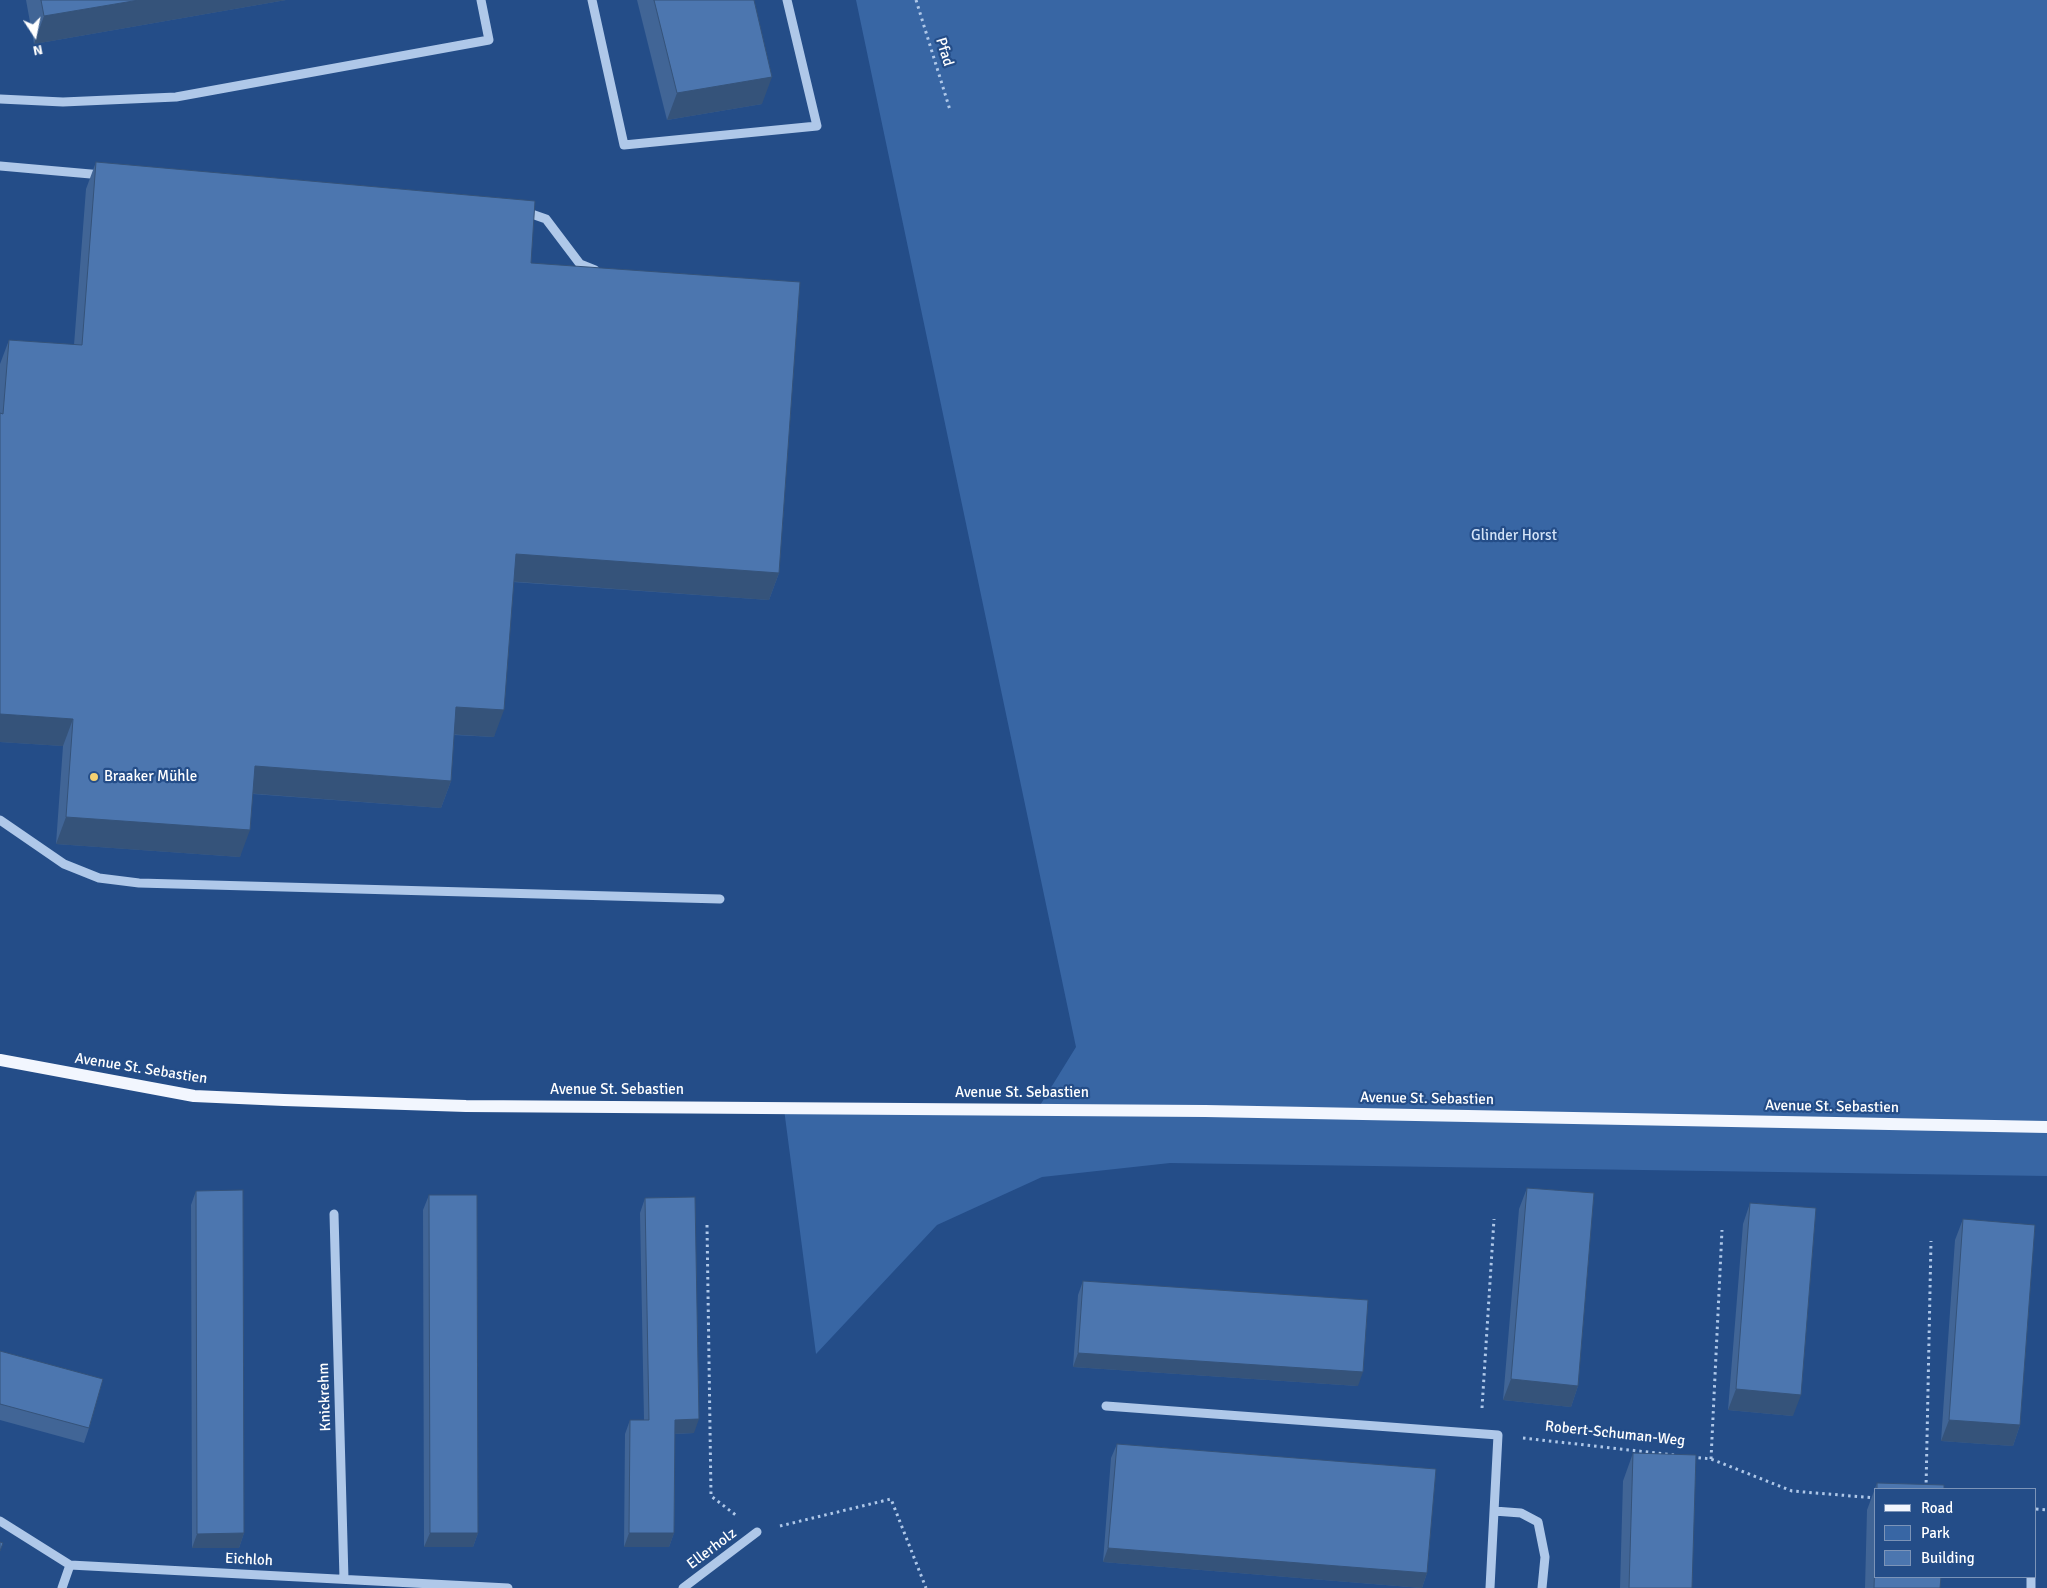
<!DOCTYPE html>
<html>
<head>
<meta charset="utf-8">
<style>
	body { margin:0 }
	#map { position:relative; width:2047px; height:1588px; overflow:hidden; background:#244d88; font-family:Signika,sans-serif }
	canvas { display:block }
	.legend { position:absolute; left:1874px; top:1488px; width:162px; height:90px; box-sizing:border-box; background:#244d88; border:1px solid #7c94b8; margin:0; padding:6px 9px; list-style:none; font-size:15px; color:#fff }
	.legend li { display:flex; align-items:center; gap:10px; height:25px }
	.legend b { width:25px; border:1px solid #7c94b8 }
	.north { position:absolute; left:10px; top:10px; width:50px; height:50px; -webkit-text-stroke:4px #244d88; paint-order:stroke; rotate:169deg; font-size:14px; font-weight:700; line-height:20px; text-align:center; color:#fff }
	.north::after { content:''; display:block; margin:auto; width:18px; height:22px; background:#fff; clip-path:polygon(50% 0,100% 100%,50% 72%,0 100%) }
</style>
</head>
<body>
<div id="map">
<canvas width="2047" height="1588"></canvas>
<ul class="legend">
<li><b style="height:6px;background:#f2f6fe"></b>Road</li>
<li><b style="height:14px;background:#3866a4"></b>Park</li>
<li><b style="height:14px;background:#4c76af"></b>Building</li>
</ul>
<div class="north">N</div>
</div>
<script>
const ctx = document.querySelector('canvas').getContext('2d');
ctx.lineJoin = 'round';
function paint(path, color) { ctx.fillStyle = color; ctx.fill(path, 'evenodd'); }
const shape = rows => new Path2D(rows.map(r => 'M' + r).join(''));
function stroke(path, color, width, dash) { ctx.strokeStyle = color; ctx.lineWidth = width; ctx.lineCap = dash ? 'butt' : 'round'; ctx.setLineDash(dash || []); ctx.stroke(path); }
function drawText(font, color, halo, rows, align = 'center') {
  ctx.font = font + ' Signika,sans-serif'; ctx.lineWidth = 4.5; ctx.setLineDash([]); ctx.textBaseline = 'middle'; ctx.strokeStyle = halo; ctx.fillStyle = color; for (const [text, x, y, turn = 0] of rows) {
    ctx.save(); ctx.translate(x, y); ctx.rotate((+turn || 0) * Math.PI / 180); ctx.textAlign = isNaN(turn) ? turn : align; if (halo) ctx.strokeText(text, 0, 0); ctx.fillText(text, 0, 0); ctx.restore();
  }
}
paint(shape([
	[856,0,2047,0,2047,1176,1170,1163,1042,1177,937,1225,816,1354,784,1109,1039,1107,1076,1047]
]), '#3866a4');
stroke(shape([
	[916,0,950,110],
	[707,1225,711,1496,737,1516],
	[1482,1408,1494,1219],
	[1523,1438,1674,1455],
	[1692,1457,1711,1459,1792,1491,1876,1498],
	[1711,1459,1722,1230],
	[1926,1489,1931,1241],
	[2036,1509,2047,1510],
	[780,1526,891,1499,926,1588]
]), '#afc8e9', 3, [2.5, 4]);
stroke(shape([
	[592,0,624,145,817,126,787,0],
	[0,99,63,102,176,97,489,40,481,0],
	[0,166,102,175],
	[523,211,546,219,580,264,595,270],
	[0,820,64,864,99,878,139,883,720,899],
	[334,1214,344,1579],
	[1106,1406,1498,1435,1490,1588],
	[1494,1511,1521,1513,1538,1522,1545,1557,1542,1588],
	[0,1521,70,1565,508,1588],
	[62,1588,70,1565],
	[683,1588,757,1532],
	[2031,1588,2031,1577]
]), '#afc8e9', 9);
stroke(shape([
	[0,1060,194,1096,284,1100,466,1106,1205,1111,2047,1127]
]), '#f2f6fe', 12);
paint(shape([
	[26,0,286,0,34,44],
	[637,0,754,0,762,104,667,120],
	[96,162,531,263,779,573,769,600,513,582,494,737,454,735,451,781,441,808,253,794,240,857,56,844,63,746,0,742,0,364,9,340,74,345,86,189],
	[1527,1188,1578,1386,1571,1407,1503,1400,1519,1209],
	[196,1191,244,1533,239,1548,192,1548,191,1205],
	[429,1195,478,1533,473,1547,424,1547,423,1210],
	[645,1198,694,1433,675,1434,674,1533,669,1547,624,1547,625,1434,630,1420,644,1420,640,1213],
	[1750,1203,1793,1416,1728,1410,1743,1224],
	[1963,1219,2020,1425,2013,1446,1941,1441,1955,1240],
	[1083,1281,1358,1386,1073,1367,1078,1295],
	[0,1351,89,1428,84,1443,0,1420],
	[1117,1444,1427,1573,1422,1588,1103,1562,1111,1458],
	[1633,1453,1692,1588,1620,1588,1623,1481],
	[1877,1483,1944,1489,1876,1489,1876,1577,1940,1588,1865,1588,1867,1510]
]), '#416596');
paint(shape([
	[139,0,286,0,34,44,44,16],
	[772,77,762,104,667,120,677,93],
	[516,554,779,573,769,600,506,581],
	[456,707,504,710,494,737,447,734],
	[0,714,73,719,63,746,0,742],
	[255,766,451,781,441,808,245,793],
	[66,817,250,830,240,857,56,844],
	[1078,1353,1363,1372,1358,1386,1073,1367],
	[1511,1379,1578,1386,1571,1407,1503,1400],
	[1736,1389,1801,1395,1793,1416,1728,1410],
	[699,1419,694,1433,670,1434,675,1420],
	[1949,1420,2020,1425,2013,1446,1941,1441],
	[244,1533,239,1548,192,1548,197,1534],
	[430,1533,478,1533,473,1547,424,1547],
	[629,1533,674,1533,669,1547,624,1547],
	[1108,1548,1427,1573,1422,1588,1103,1562]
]), '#35537a');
const building = shape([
	[41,0,139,0,44,16,41,0],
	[654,0,754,0,772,77,677,93,654,0],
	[96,162,535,201,531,263,800,282,779,573,516,554,504,710,456,707,451,781,255,766,250,830,66,817,73,719,0,714,0,413,3,414,9,340,82,345,96,162],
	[1527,1188,1594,1193,1578,1386,1511,1379,1527,1188],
	[243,1190,244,1533,197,1534,196,1191,243,1190],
	[429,1195,477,1195,478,1533,430,1533,429,1195],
	[695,1197,699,1419,675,1420,674,1533,629,1533,630,1420,649,1420,645,1198,695,1197],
	[1750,1203,1816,1208,1801,1395,1736,1389,1750,1203],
	[1963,1219,2035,1225,2020,1425,1949,1420,1963,1219],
	[1083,1281,1368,1300,1363,1372,1078,1353,1083,1281],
	[0,1351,103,1379,89,1428,0,1404,0,1351],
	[1117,1444,1436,1469,1427,1573,1108,1548,1117,1444],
	[1633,1453,1696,1455,1692,1588,1629,1588,1633,1453],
	[1877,1483,1944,1485,1944,1489,1877,1489,1877,1483],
	[1876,1530,1876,1577,1941,1577,1940,1588,1874,1588,1876,1530],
	[0,1542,3,1543,0,1551,0,1542]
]);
paint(building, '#4c76af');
stroke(building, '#35537a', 1);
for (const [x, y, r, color] of [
	[94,777,5,"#f4d172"]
]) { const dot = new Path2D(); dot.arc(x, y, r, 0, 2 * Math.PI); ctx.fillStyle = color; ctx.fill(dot); stroke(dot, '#244d88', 2); }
drawText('15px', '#fff', '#244d88', [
	["Pfad",944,52,73],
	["Avenue St. Sebastien",141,1069,9],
	["Avenue St. Sebastien",617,1090],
	["Avenue St. Sebastien",1022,1093],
	["Avenue St. Sebastien",1427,1099,1],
	["Avenue St. Sebastien",1832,1107,1],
	["Knickrehm",325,1397,-92],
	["Robert-Schuman-Weg",1615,1434,6],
	["Ellerholz",712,1549,-37],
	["Eichloh",249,1560,3]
]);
drawText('15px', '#d3e3f7', '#244d88', [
	["Glinder Horst",1514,536]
]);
drawText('15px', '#fff', '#244d88', [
	["Braaker Mühle",104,777]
], 'left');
</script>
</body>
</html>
